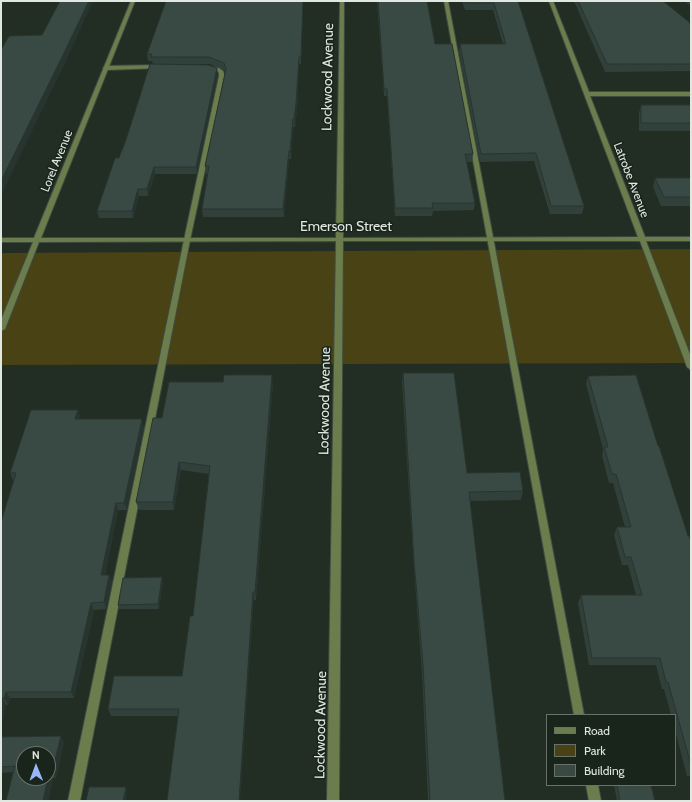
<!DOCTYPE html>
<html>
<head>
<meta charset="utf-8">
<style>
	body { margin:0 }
	#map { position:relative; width:692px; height:802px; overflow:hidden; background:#222e24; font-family:Cabin,sans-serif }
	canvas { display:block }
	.frame { position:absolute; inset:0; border:2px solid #e0e8e1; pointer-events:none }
	.legend { position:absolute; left:546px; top:714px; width:130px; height:72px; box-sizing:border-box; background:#19241b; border:1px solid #69726a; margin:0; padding:5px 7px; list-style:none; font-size:12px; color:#e0e8e1 }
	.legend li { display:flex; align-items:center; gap:8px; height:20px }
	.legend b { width:20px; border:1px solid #69726a }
	.north { position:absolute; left:16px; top:746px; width:40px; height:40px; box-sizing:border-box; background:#19241b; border:1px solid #69726a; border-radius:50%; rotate:359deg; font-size:11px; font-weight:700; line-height:16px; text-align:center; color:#e0e8e1 }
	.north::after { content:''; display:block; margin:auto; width:14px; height:18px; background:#9bb5fd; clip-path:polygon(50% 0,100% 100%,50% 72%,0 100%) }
</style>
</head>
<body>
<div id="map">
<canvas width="692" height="802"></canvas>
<div class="frame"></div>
<ul class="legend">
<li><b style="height:5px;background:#6b7d4c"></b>Road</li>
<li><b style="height:11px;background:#484214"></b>Park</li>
<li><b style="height:11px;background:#394a44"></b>Building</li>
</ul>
<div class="north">N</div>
</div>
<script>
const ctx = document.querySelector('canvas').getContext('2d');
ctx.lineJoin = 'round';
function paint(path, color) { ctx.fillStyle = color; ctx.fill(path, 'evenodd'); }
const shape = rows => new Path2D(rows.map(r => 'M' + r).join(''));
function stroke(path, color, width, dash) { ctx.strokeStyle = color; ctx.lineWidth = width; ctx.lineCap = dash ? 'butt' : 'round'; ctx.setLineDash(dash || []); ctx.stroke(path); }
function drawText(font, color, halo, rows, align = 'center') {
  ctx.font = font + ' Cabin,sans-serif'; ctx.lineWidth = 3; ctx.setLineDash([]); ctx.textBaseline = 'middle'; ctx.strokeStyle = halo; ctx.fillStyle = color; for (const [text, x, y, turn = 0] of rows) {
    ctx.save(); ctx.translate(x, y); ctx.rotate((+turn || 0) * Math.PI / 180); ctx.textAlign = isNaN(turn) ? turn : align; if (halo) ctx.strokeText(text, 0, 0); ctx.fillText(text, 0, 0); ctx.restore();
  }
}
paint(shape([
	[691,249,691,363,1,365,1,253]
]), '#484214');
const lane = shape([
	[444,1,448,1,584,715,574,715,444,1],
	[159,65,161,66,161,68,106,70,103,68,106,66,159,65],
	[207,66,219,68,223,71,225,76,190,240,80,801,68,801,184,240,219,76,219,73,216,70,205,69,205,67,207,66],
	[586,785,598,785,601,801,589,801,586,785]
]);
const street = shape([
	[131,1,135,1,41,238,336,238,340,1,344,1,343,238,638,237,549,1,553,1,589,92,691,92,691,96,590,96,645,237,691,237,691,241,646,241,691,357,691,370,687,367,640,241,343,241,339,801,327,801,336,241,39,242,5,329,1,331,1,320,33,242,1,242,1,238,34,238,131,1]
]);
stroke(lane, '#404c42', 2);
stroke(street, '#404c42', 2);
paint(lane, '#6b7d4c');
paint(street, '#6b7d4c');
paint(shape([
	[303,1,301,64,299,64,297,111,295,127,293,127,291,159,289,159,284,217,203,217,202,209,207,174,206,174,205,166,225,72,224,70,210,64,159,64,218,74,197,174,155,174,148,196,139,196,133,218,99,218,97,211,119,158,153,64,152,61,148,61,147,54],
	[377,1,427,1,435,44,473,154,472,162,467,162,475,203,474,210,433,211,432,216,395,216,387,96,384,96],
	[462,1,518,1,584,206,582,214,550,214,534,161,480,162,459,51,460,44,503,44,493,10,465,10],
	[574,1,624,1,691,26,691,71,605,72],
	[684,1,691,1,691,6],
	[641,105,691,105,691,131,639,131,639,113],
	[655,178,691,178,691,206,661,206,653,187],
	[403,373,467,473,523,491,521,500,470,501,505,801,428,801,422,673,414,570,402,382],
	[588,376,658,446,688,536,691,542,691,778,690,776,687,776,675,730,675,715,671,715,664,689,662,689,656,665,589,665,578,603,581,595,636,595,628,565,622,565,614,535,617,527,625,527,613,483,609,483,602,456,603,449,586,384],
	[273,383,256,600,254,600,178,716,111,716,108,709,182,676,193,616,209,474,181,470,174,510,139,510,136,502,162,418],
	[78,410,80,417,79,419,144,427,127,510,118,510,105,575,109,575,112,582,106,609,94,610,74,698,10,698,8,705,6,705,1,724,1,522,14,481,13,481,10,473],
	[163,581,159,609,119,609,118,605],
	[1,737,64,742,56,778,53,778,48,801,6,801,13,772,1,773],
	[614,785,651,785,655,801,617,801]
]), '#31403a');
paint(shape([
	[89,1,93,1,66,61,1,195,1,181],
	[299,57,299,64,297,111,295,127,294,119],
	[217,68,218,74,197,174,196,167],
	[293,119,293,127,291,159,290,151],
	[289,151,289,159,284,217,283,209],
	[154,167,155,174,148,196,147,189],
	[138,189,139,196,133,218,132,211],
	[272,375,273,383,256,600,255,592],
	[78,410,80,417,78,427,75,419],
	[142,419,144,427,127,510,124,503],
	[179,462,181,470,174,510,173,502],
	[116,503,118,510,103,582,101,575],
	[109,575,112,582,106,609,104,602],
	[162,577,163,581,159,609,158,604],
	[253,592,254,600,240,801,239,801],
	[91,603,94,610,74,698,71,692],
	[6,692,10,698,8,705,4,698],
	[2,698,6,705,1,724,1,702],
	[61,736,64,742,56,778,52,772],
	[49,772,53,778,48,801,43,801],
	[126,787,127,790,126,801,123,801]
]), '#283430');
const building = shape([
	[60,1,89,1,64,53,1,181,1,50,9,36,42,35,60,1],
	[166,1,303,1,301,57,299,57,296,104,294,119,293,119,290,151,289,151,283,209,202,209,209,166,205,166,226,69,224,63,209,57,151,57,152,54,147,54,166,1],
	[378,1,427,1,435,44,452,44,473,154,465,154,475,203,432,203,433,208,395,208,387,89,384,89,378,1],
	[465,1,518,1,584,206,551,206,536,153,481,154,460,44,506,44,494,3,465,3,465,1],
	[578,1,663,1,689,22,691,26,691,64,607,64,578,1],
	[150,64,208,65,217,68,196,167,154,167,147,189,138,189,132,211,97,211,115,158,119,158,126,140,150,64],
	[641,105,691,105,691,123,641,123,641,105],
	[655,178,691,178,691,197,664,197,655,178],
	[403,373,454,373,467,473,520,472,523,491,469,492,505,801,430,801,423,665,414,561,403,373],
	[224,375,272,375,255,592,253,592,239,801,167,801,179,709,108,709,114,676,182,676,190,616,193,616,210,466,179,462,173,502,136,502,153,418,162,418,169,382,223,382,224,375],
	[636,375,658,446,659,446,688,536,689,536,691,542,691,765,668,682,666,682,660,658,592,658,581,595,642,595,631,557,625,557,617,527,631,527,616,474,612,474,604,447,608,447,588,376,636,375],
	[31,410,78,410,75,419,142,419,124,503,116,503,101,575,109,575,104,602,91,603,71,692,6,692,4,698,2,698,1,702,1,522,16,473,10,473,31,410],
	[162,577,158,604,118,605,123,578,162,577],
	[61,736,52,772,49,772,43,801,6,801,15,766,1,767,1,737,61,736],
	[24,754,48,754,48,778,24,778,24,754],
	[617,785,651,785,655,801,620,801,617,785],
	[89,787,126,787,123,801,86,801,89,787]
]);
paint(building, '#394a44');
stroke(building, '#283430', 1);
drawText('12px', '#e0e8e1', '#19241b', [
	["Lorel Avenue",57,161,-68],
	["Latrobe Avenue",631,180,69]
]);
drawText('14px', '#e0e8e1', '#19241b', [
	["Lockwood Avenue",328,77,-89],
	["Emerson Street",346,227],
	["Lockwood Avenue",325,401,-89],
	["Lockwood Avenue",321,725,-89]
]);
</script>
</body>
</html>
